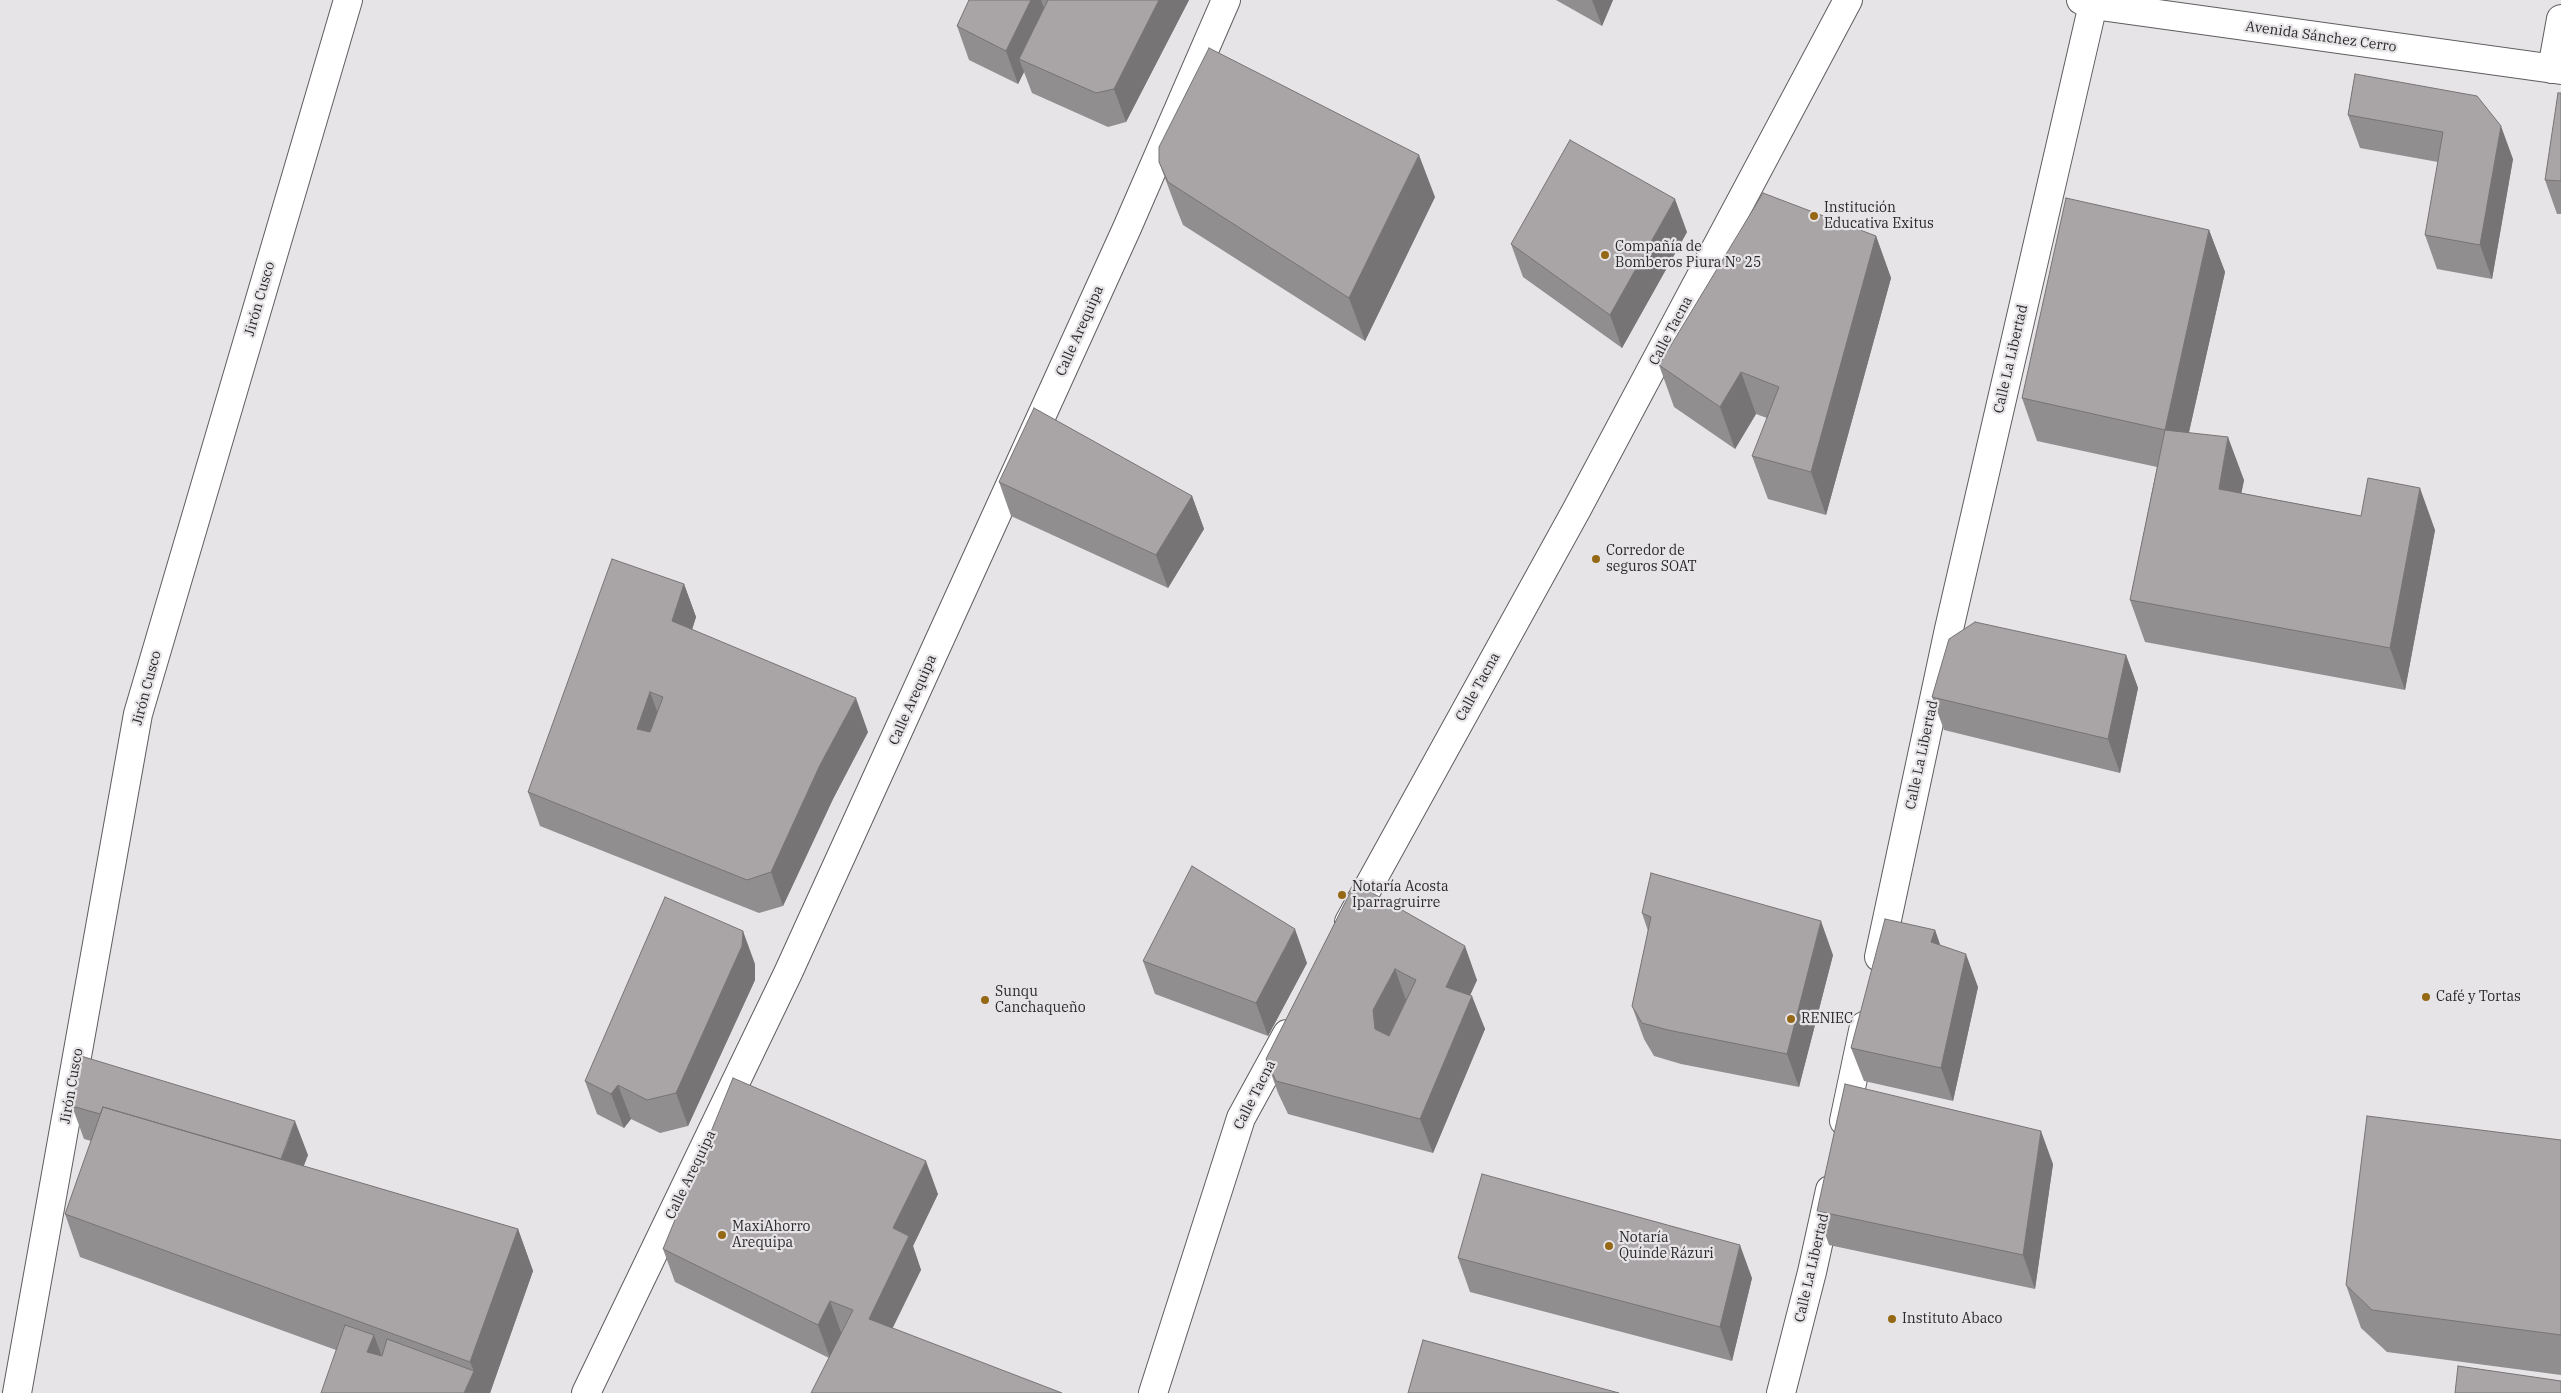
<!DOCTYPE html>
<html>
<head>
<meta charset="utf-8">
<style>
	body { margin:0 }
	canvas { display:block; background:#e7e4e7 }
</style>
</head>
<body>
<canvas width="2561" height="1393"></canvas>
<script>
const ctx = document.querySelector('canvas').getContext('2d');
ctx.lineJoin = 'round';
const shape = rows => new Path2D(rows.map(r => 'M' + r).join(''));
function stroke(path, color, width, dash) { ctx.strokeStyle = color; ctx.lineWidth = width; ctx.lineCap = dash ? 'butt' : 'round'; ctx.setLineDash(dash || []); ctx.stroke(path); }
function paint(path, color) { ctx.fillStyle = color; ctx.fill(path, 'evenodd'); }
function drawText(font, color, halo, rows, align = 'center') {
  ctx.font = font + ' "IBM Plex Serif",serif'; ctx.lineWidth = 4.5; ctx.setLineDash([]); ctx.textBaseline = 'middle'; ctx.strokeStyle = halo; ctx.fillStyle = color; for (const [text, x, y, turn = 0] of rows) {
    ctx.save(); ctx.translate(x, y); ctx.rotate((+turn || 0) * Math.PI / 180); ctx.textAlign = isNaN(turn) ? turn : align; if (halo) ctx.strokeText(text, 0, 0); ctx.fillText(text, 0, 0); ctx.restore();
  }
}
const minor = shape([
	[1879,957,1949,629,2094,0],
	[1844,1121,1864,1026],
	[17,1393,138,714,348,0],
	[1781,1393,1812,1272,1830,1190]
]);
const tertiary = shape([
	[2552,69,2561,19],
	[1349,922,1577,509,1848,0],
	[586,1393,788,973,1127,228,1226,0],
	[1153,1393,1241,1118,1287,1034]
]);
const primary = shape([
	[2081,0,2093,5,2561,70]
]);
stroke(minor, '#5f5d5f', 30);
stroke(tertiary, '#5f5d5f', 30);
stroke(primary, '#5f5d5f', 30);
stroke(minor, '#fff', 28);
stroke(tertiary, '#fff', 28);
stroke(primary, '#fff', 28);
paint(shape([
	[969,0,1189,0,1126,122,1108,127,1032,93,1024,72,1018,84,969,60,957,26],
	[1556,0,1613,0,1602,26],
	[2355,74,2513,159,2492,279,2437,269,2425,235,2438,162,2360,148,2348,115],
	[2561,93,2561,214,2557,214,2545,180],
	[1159,162,1435,197,1365,341,1183,225,1175,205],
	[2209,230,2225,272,2189,432,2244,480,2241,493,2435,530,2405,690,2145,642,2130,600,2157,467,2037,441,2022,398],
	[1687,232,1622,348,1523,277,1511,244],
	[1876,236,1891,278,1826,515,1768,499,1752,456,1767,418,1756,414,1735,449,1674,407,1659,365],
	[999,482,1192,496,1204,529,1168,588,1011,516],
	[684,584,696,617,692,630,868,732,833,799,783,906,759,913,540,826,528,792],
	[2126,655,2138,688,2120,773,1944,730,1932,697],
	[1355,883,1477,980,1470,995,1485,1029,1433,1153,1288,1114,1278,1093,1266,1059],
	[1642,913,1833,955,1799,1087,1681,1064,1654,1056,1644,1039,1632,1006,1648,931],
	[1935,930,1940,945,1978,987,1953,1101,1864,1081,1851,1048],
	[1143,961,1307,963,1268,1036,1155,994],
	[755,964,755,980,688,1126,660,1133,631,1119,624,1128,597,1114,585,1081],
	[72,1106,308,1155,303,1166,518,1229,533,1271,490,1393,336,1350,80,1257,65,1214,91,1141,84,1139],
	[2561,1140,2561,1375,2387,1352,2361,1328,2346,1285],
	[2053,1164,2035,1289,1829,1245,1817,1211],
	[938,1194,913,1246,921,1270,829,1358,675,1282,663,1249],
	[1458,1258,1752,1278,1732,1361,1470,1292]
]), '#918e90');
paint(shape([
	[1031,0,1041,0,1049,22,1019,59,1024,72,1018,84,1006,51],
	[1159,0,1189,0,1126,122,1114,89],
	[1592,0,1613,0,1602,26],
	[2501,126,2513,159,2492,279,2480,245],
	[1419,155,1435,197,1365,341,1349,298],
	[1675,199,1687,232,1622,348,1610,315],
	[2209,230,2225,272,2180,472,2165,430],
	[1876,236,1891,278,1826,515,1811,472],
	[1741,372,1756,414,1735,449,1720,407],
	[2228,437,2244,480,2234,532,2219,489],
	[2420,488,2435,530,2405,690,2390,648],
	[1192,496,1204,529,1168,588,1156,555],
	[684,584,696,617,684,654,672,621],
	[2126,655,2138,688,2120,773,2108,739],
	[650,692,662,725,650,762,637,729],
	[856,698,868,732,833,799,783,906,771,872,820,765],
	[1821,921,1833,955,1799,1087,1787,1054],
	[1295,929,1307,963,1268,1036,1256,1003],
	[1935,930,1947,964,1931,942],
	[743,931,755,964,755,980,688,1126,676,1093],
	[1465,946,1477,980,1459,1020,1446,987],
	[1966,954,1978,987,1953,1101,1941,1068],
	[1395,969,1407,1003,1385,1043,1375,1029,1373,1010],
	[1472,996,1485,1029,1433,1153,1420,1119],
	[618,1085,631,1119,624,1128,611,1094],
	[295,1121,308,1155,291,1200,279,1166],
	[2041,1131,2053,1164,2035,1289,2023,1255],
	[926,1161,938,1194,913,1246,921,1270,881,1352,869,1319,893,1228],
	[518,1229,533,1271,490,1393,464,1393,474,1371,470,1362],
	[1740,1245,1752,1278,1732,1361,1720,1327],
	[830,1301,842,1335,830,1358,818,1325],
	[374,1335,386,1368,367,1352]
]), '#767475');
const building = shape([
	[969,0,1031,0,1006,51,957,26,969,0],
	[1048,0,1159,0,1114,89,1096,93,1019,59,1048,0],
	[1209,48,1419,155,1349,298,1168,182,1159,162,1159,147,1209,48],
	[2355,74,2477,96,2501,126,2480,245,2425,235,2443,132,2348,115,2355,74],
	[2558,93,2561,93,2561,181,2545,180,2558,93],
	[1570,140,1675,199,1610,315,1511,244,1570,140],
	[1763,193,1876,236,1811,472,1752,456,1779,387,1741,372,1720,407,1659,365,1763,193],
	[2066,198,2209,230,2165,430,2022,398,2066,198],
	[1034,408,1192,496,1156,555,999,482,1034,408],
	[2165,430,2228,437,2219,489,2361,516,2368,478,2420,488,2390,648,2130,600,2165,430],
	[612,559,684,584,672,621,856,698,820,765,771,872,747,880,528,792,612,559],
	[650,692,663,697,650,732,637,729,650,692],
	[1975,622,2126,655,2108,739,1932,697,1949,639,1975,622],
	[1192,866,1295,929,1256,1003,1143,961,1192,866],
	[1651,873,1821,921,1787,1054,1668,1030,1642,1023,1632,1006,1651,917,1642,913,1651,873],
	[1355,883,1465,946,1446,987,1472,996,1420,1119,1276,1081,1266,1059,1355,883],
	[1395,969,1416,980,1389,1036,1375,1029,1373,1010,1395,969],
	[665,897,743,931,742,946,676,1093,647,1100,618,1085,611,1094,585,1081,665,897],
	[1885,919,1935,930,1931,942,1966,954,1941,1068,1851,1048,1885,919],
	[81,1056,295,1121,281,1159,103,1107,100,1114,72,1106,81,1056],
	[733,1078,926,1161,893,1228,909,1236,869,1319,1062,1393,811,1393,853,1310,830,1301,818,1325,663,1249,733,1078],
	[1845,1084,2041,1131,2023,1255,1817,1211,1845,1084],
	[103,1107,518,1229,470,1362,65,1214,103,1107],
	[2367,1116,2561,1140,2561,1335,2372,1310,2346,1285,2367,1116],
	[1482,1174,1740,1245,1720,1327,1458,1258,1482,1174],
	[345,1325,374,1335,367,1352,382,1356,387,1339,474,1371,464,1393,321,1393,345,1325],
	[1423,1340,1619,1393,1408,1393,1423,1340],
	[2458,1366,2561,1381,2561,1393,2455,1393,2458,1366]
]);
paint(building, '#a9a5a7');
stroke(building, '#767475', 1);
for (const [x, y, r, color] of [
	[1814,216,5,"#956816"],
	[1605,255,5,"#956816"],
	[1596,559,5,"#956816"],
	[1342,895,5,"#956816"],
	[2426,997,5,"#956816"],
	[985,1000,5,"#956816"],
	[1791,1019,5,"#956816"],
	[722,1235,5,"#956816"],
	[1609,1246,5,"#956816"],
	[1892,1319,5,"#956816"]
]) { const dot = new Path2D(); dot.arc(x, y, r, 0, 2 * Math.PI); ctx.fillStyle = color; ctx.fill(dot); stroke(dot, '#e7e4e7', 2); }
drawText('14px', '#2b2a2b', '#e7e4e7', [
	["Avenida Sánchez Cerro",2321,37,8],
	["Jirón Cusco",260,299,-74],
	["Calle Arequipa",1080,331,-66],
	["Calle Tacna",1671,331,-62],
	["Calle La Libertad",2011,359,-77],
	["Calle Tacna",1478,687,-61],
	["Jirón Cusco",147,688,-75],
	["Calle Arequipa",913,700,-66],
	["Calle La Libertad",1922,755,-78],
	["Jirón Cusco",72,1086,-80],
	["Calle Tacna",1255,1095,-63],
	["Calle Arequipa",691,1175,-64],
	["Calle La Libertad",1812,1268,-77]
]);
drawText('14px', '#2b2a2b', '#e7e4e7', [
	["Institución",1824,208],
	["Educativa Exitus",1824,224],
	["Compañía de",1615,247],
	["Bomberos Piura Nº 25",1615,263],
	["Corredor de",1606,551],
	["seguros SOAT",1606,567],
	["Notaría Acosta",1352,887],
	["Iparragruirre",1352,903],
	["Sunqu",995,992],
	["Canchaqueño",995,1008],
	["Café y Tortas",2436,997],
	["RENIEC",1801,1019],
	["MaxiAhorro",732,1227],
	["Arequipa",732,1243],
	["Notaría",1619,1238],
	["Quínde Rázuri",1619,1254],
	["Instituto Abaco",1902,1319]
], 'left');
</script>
</body>
</html>
